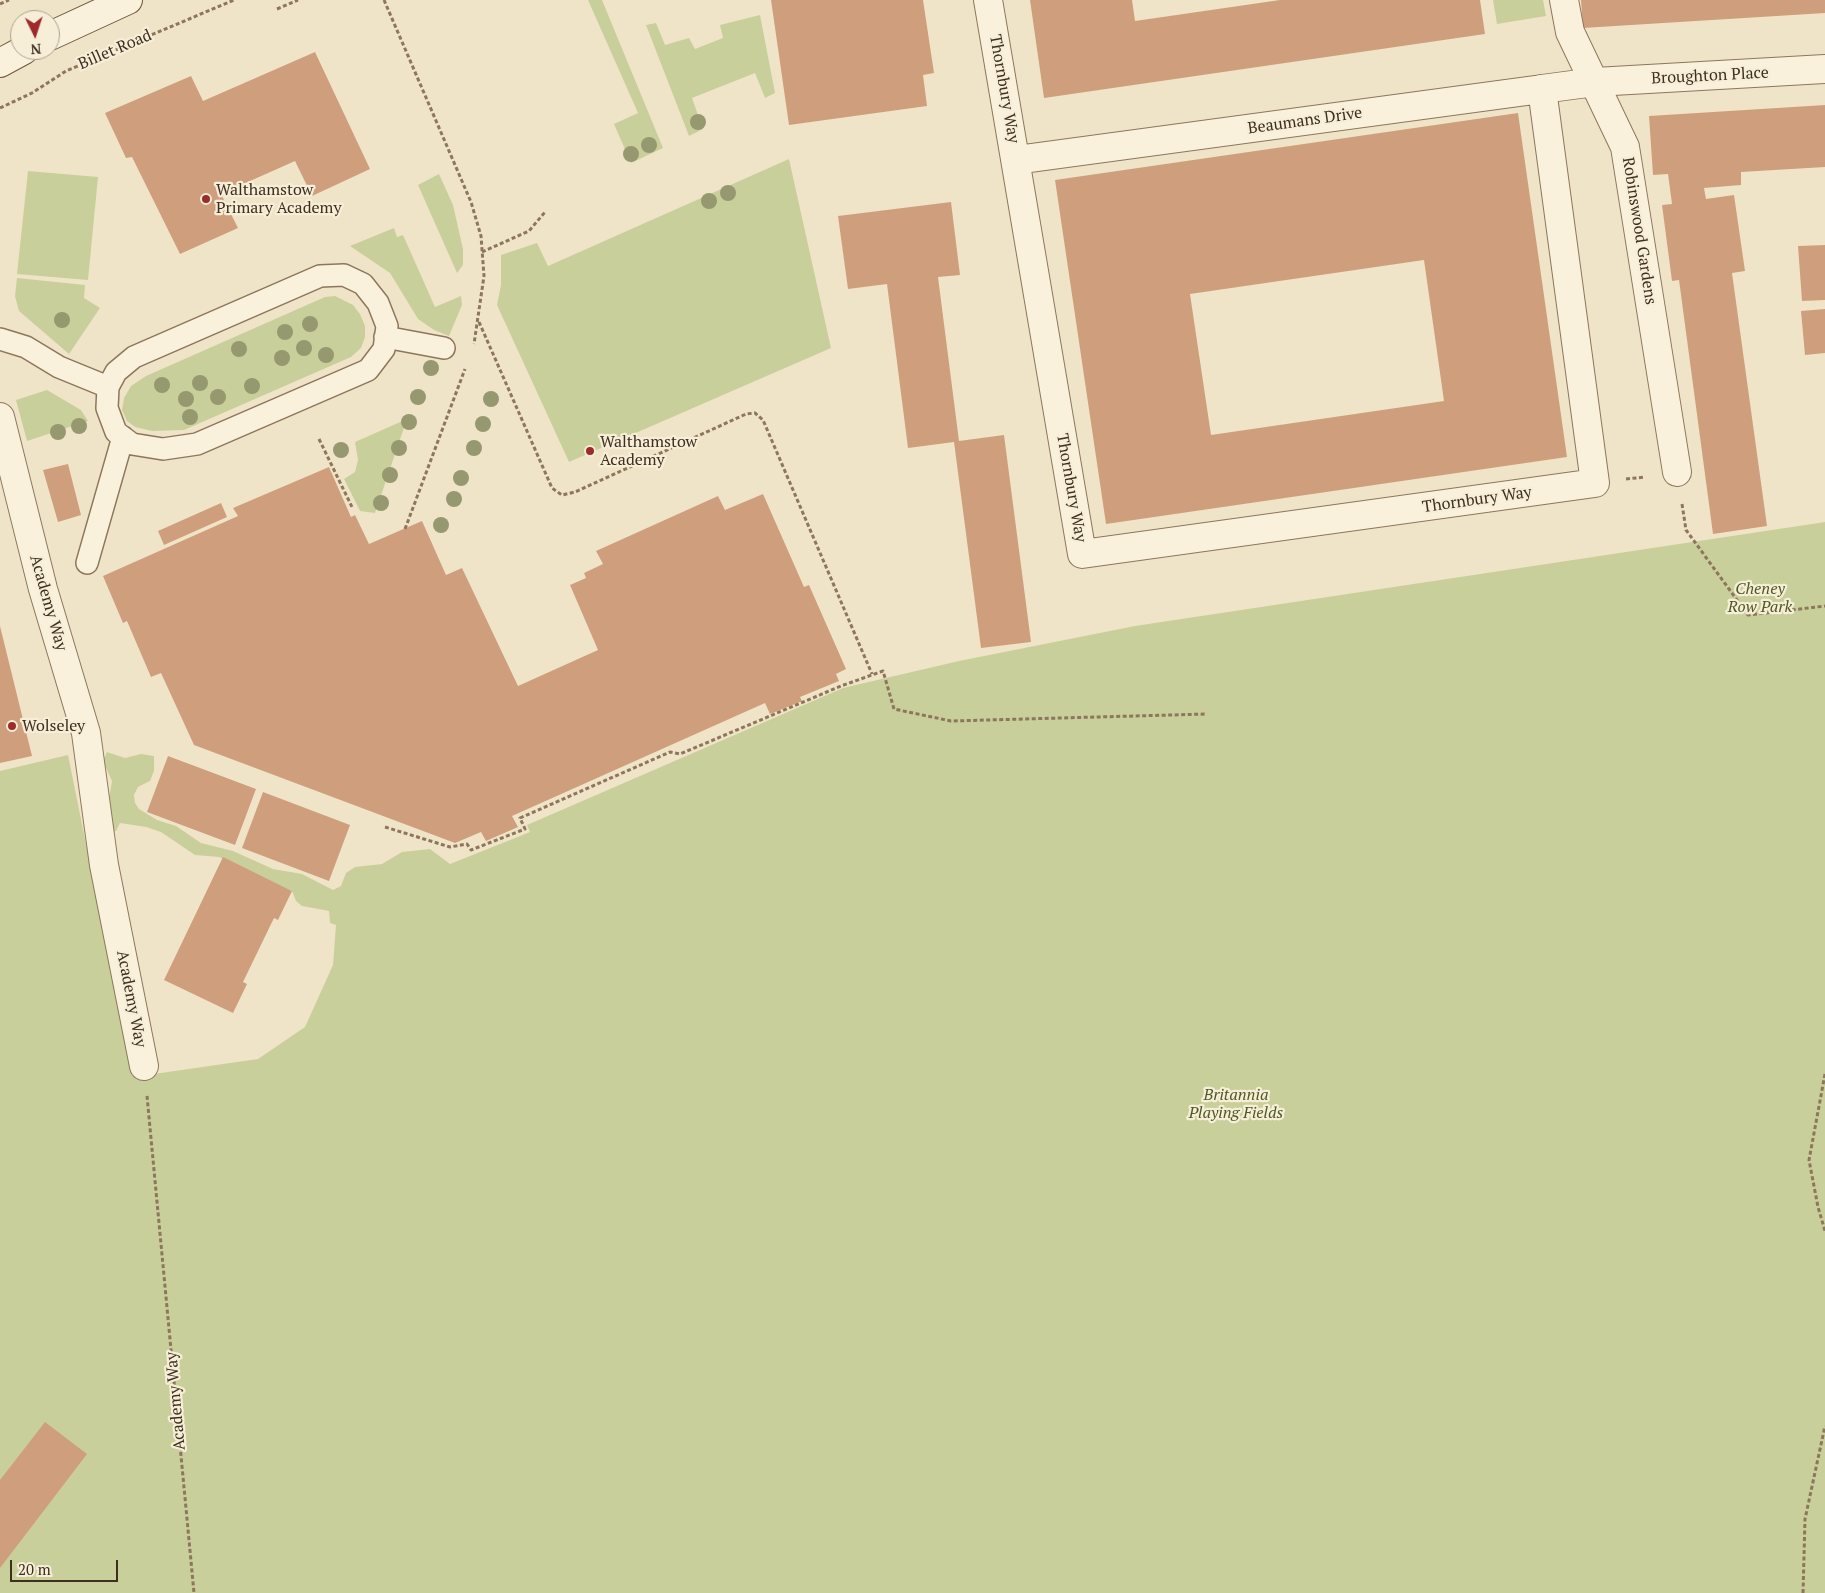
<!DOCTYPE html>
<html>
<head>
<meta charset="utf-8">
<style>
	body { margin:0 }
	#map { position:relative; width:1825px; height:1593px; overflow:hidden; background:#f0e4c8; font-family:"PT Serif",serif }
	canvas { display:block }
	.north { position:absolute; left:10px; top:10px; width:50px; height:50px; box-sizing:border-box; background:#f7eed8; border:1px solid #ada18e; border-radius:50%; rotate:176deg; font-size:14px; font-weight:700; line-height:20px; text-align:center; color:#3d2e20 }
	.north::after { content:''; display:block; margin:auto; width:18px; height:22px; background:#9e2a2b; clip-path:polygon(50% 0,100% 100%,50% 72%,0 100%) }
	.scale { position:absolute; left:10px; top:1560px; width:108px; height:22px; box-sizing:border-box; border:2px solid #3d2e20; border-top:0; padding-left:6px; font-size:15px; line-height:18px; white-space:nowrap; color:#3d2e20; -webkit-text-stroke:4px #f7eed8; paint-order:stroke }
</style>
</head>
<body>
<div id="map">
<canvas width="1825" height="1593"></canvas>
<div class="north">N</div>
<div class="scale">20 m</div>
</div>
<script>
const ctx = document.querySelector('canvas').getContext('2d');
ctx.lineJoin = 'round';
function paint(path, color) { ctx.fillStyle = color; ctx.fill(path, 'evenodd'); }
const shape = rows => new Path2D(rows.map(r => 'M' + r).join(''));
function stroke(path, color, width, dash) { ctx.strokeStyle = color; ctx.lineWidth = width; ctx.lineCap = dash ? 'butt' : 'round'; ctx.setLineDash(dash || []); ctx.stroke(path); }
function drawText(font, color, halo, rows, align = 'center') {
  ctx.font = font + ' "PT Serif",serif'; ctx.lineWidth = 4.5; ctx.setLineDash([]); ctx.textBaseline = 'middle'; ctx.strokeStyle = halo; ctx.fillStyle = color; for (const [text, x, y, turn = 0] of rows) {
    ctx.save(); ctx.translate(x, y); ctx.rotate((+turn || 0) * Math.PI / 180); ctx.textAlign = isNaN(turn) ? turn : align; if (halo) ctx.strokeText(text, 0, 0); ctx.fillText(text, 0, 0); ctx.restore();
  }
}
paint(shape([
	[588,0,602,0,663,148,631,163,614,124,638,113],
	[1493,0,1543,0,1546,16,1497,24],
	[760,15,775,93,765,98,755,73,692,98,703,129,689,136,646,25,656,23,665,45,689,38,695,49,723,38,720,25],
	[789,159,831,348,569,462,497,305,501,285,501,255,537,243,548,266],
	[28,171,98,177,88,280,17,274],
	[439,174,453,205,463,249,463,265,457,273,418,185],
	[394,228,397,237,403,235,435,307,461,296,462,305,449,336,434,330,418,319,390,273,350,246],
	[17,278,85,285,84,298,100,308,69,354,19,311,15,296],
	[335,296,353,305,360,314,365,326,365,337,361,348,351,357,184,430,152,431,135,427,127,421,122,410,124,398,131,386,146,376,325,297],
	[47,390,81,410,88,421,27,441,16,400],
	[407,419,375,513,360,511,344,479,355,472,358,460,355,442],
	[1825,522,1825,1593,0,1593,0,771,68,755,132,1071,147,1075,258,1059,305,1027,333,965,336,925,330,923,329,911,302,906,296,901,292,891,219,857,195,855,161,832,146,827,120,823,116,831,110,832,106,817,112,781,103,761,107,752,125,758,141,754,154,756,154,771,150,781,138,787,134,795,135,803,139,809,157,820,176,826,201,843,233,851,273,869,302,874,333,890,341,886,346,873,355,867,382,864,402,852,430,849,450,864,530,832,527,825,843,688,959,661,1135,626]
]), '#c9cf9b');
paint(shape([
	[771,0,923,0,934,73,923,75,927,106,789,125],
	[1030,0,1132,0,1135,21,1280,0,1480,0,1485,34,1044,98],
	[1581,0,1825,0,1825,13,1583,28],
	[315,52,370,169,312,196,295,161,221,194,238,228,180,254,132,157,126,158,105,113,191,76,203,101],
	[1825,105,1825,167,1741,172,1741,185,1704,188,1706,199,1734,195,1745,271,1732,273,1767,526,1713,534,1679,280,1672,281,1662,205,1672,204,1668,174,1653,175,1649,116],
	[1518,113,1567,457,1106,524,1055,180],
	[1424,260,1444,401,1211,435,1190,294],
	[951,202,960,275,938,277,959,441,1004,435,1031,642,981,648,954,442,908,448,887,284,848,289,838,216],
	[1825,245,1825,300,1802,301,1798,246],
	[1825,309,1825,353,1805,355,1801,311],
	[68,464,81,515,58,522,43,470],
	[329,467,351,517,355,515,369,544,422,521,446,575,462,568,518,686,598,650,570,585,586,578,584,573,603,564,596,551,718,496,725,510,763,494,804,587,809,585,846,669,836,674,839,681,800,697,802,701,770,714,765,703,512,816,518,827,486,841,481,832,455,843,194,745,161,673,151,677,127,621,123,623,103,576,238,516,233,508],
	[221,503,227,517,164,545,158,531],
	[0,626,32,756,0,763],
	[168,756,256,789,235,845,147,812],
	[263,792,350,825,329,881,242,848],
	[223,857,292,891,278,920,274,918,243,982,247,984,233,1013,164,980],
	[45,1422,87,1454,0,1568,0,1480]
]), '#cf9f7d');
const service = shape([
	[344,275,363,284,378,303,387,326,384,349,368,370,197,444,163,449,132,444,116,432,107,408,108,387,116,372,134,357,320,276,344,275],
	[385,337,444,348],
	[0,339,26,347,59,367,108,387],
	[87,563,123,437]
]);
const pedestrian = shape([
	[1564,0,1570,32,1625,147,1677,472],
	[1542,89,1595,82]
]);
const minor = shape([
	[988,0,1082,554,1595,483,1542,89,1016,160],
	[1595,82,1825,69],
	[0,417,43,589,86,733,104,865,144,1066]
]);
const secondary = shape([
	[50,36,128,0],
	[0,63,24,50]
]);
stroke(service, '#8d765c', 24);
stroke(pedestrian, '#8d765c', 30);
stroke(minor, '#8d765c', 30);
stroke(secondary, '#6f573f', 30);
stroke(shape([
	[384,0,471,202,481,236,484,276,474,344],
	[0,4,9,0],
	[277,9,298,0],
	[0,108,32,93,66,71,234,0],
	[482,252,529,231,545,212],
	[479,322,552,488,562,495,575,492,746,414,755,413,763,420,872,674],
	[319,439,352,507],
	[1626,479,1645,477],
	[1682,504,1686,530,1748,615,1825,606],
	[405,529,465,369],
	[385,827,450,847,467,844,471,850,525,829,520,818,670,752,680,754,841,686,883,671,894,709,951,721,1207,714],
	[1825,1074,1809,1160,1818,1207,1825,1231],
	[147,1096,194,1593],
	[1803,1593,1805,1519,1825,1426]
]), '#8d765c', 3, [4, 2.5]);
stroke(service, '#faf1dc', 21);
stroke(pedestrian, '#faf1dc', 28);
stroke(minor, '#faf1dc', 28);
stroke(secondary, '#faf1dc', 28);
ctx.fillStyle = '#96986f';
for (const [x, y] of [
	[698,122],
	[649,145],
	[631,154],
	[728,193],
	[709,201],
	[62,320],
	[310,324],
	[285,332],
	[304,348],
	[239,349],
	[326,355],
	[282,358],
	[431,368],
	[200,383],
	[162,385],
	[252,386],
	[218,397],
	[418,397],
	[186,399],
	[491,399],
	[190,417],
	[409,422],
	[483,424],
	[79,426],
	[58,432],
	[399,448],
	[474,448],
	[341,450],
	[390,475],
	[461,478],
	[454,499],
	[381,503],
	[441,525]
]) { ctx.beginPath(); ctx.arc(x, y, 8, 0, 2 * Math.PI); ctx.fill(); }
for (const [x, y, r, color] of [
	[206,199,5,"#9e2a2b"],
	[590,451,5,"#9e2a2b"],
	[12,726,5,"#9e2a2b"]
]) { const dot = new Path2D(); dot.arc(x, y, r, 0, 2 * Math.PI); ctx.fillStyle = color; ctx.fill(dot); stroke(dot, '#f7eed8', 2); }
drawText('16px', '#3d2e20', '#f7eed8', [
	["Billet Road",115,50,-23],
	["Broughton Place",1710,76,-3],
	["Thornbury Way",1004,89,80],
	["Beaumans Drive",1305,121,-8],
	["Robinswood Gardens",1639,231,81],
	["Thornbury Way",1071,488,80],
	["Thornbury Way",1477,500,-8],
	["Academy Way",48,603,74],
	["Academy Way",131,999,79],
	["Academy Way",176,1401,-95]
]);
drawText('16px', '#3d2e20', '#f7eed8', [
	["Walthamstow",216,190],
	["Primary Academy",216,208],
	["Walthamstow",600,442],
	["Academy",600,460],
	["Wolseley",22,726]
], 'left');
drawText('italic 16px', '#4d5a26', '#f7eed8', [
	["Cheney",1760,589],
	["Row Park",1760,607],
	["Britannia",1236,1095],
	["Playing Fields",1236,1113]
]);
</script>
</body>
</html>
